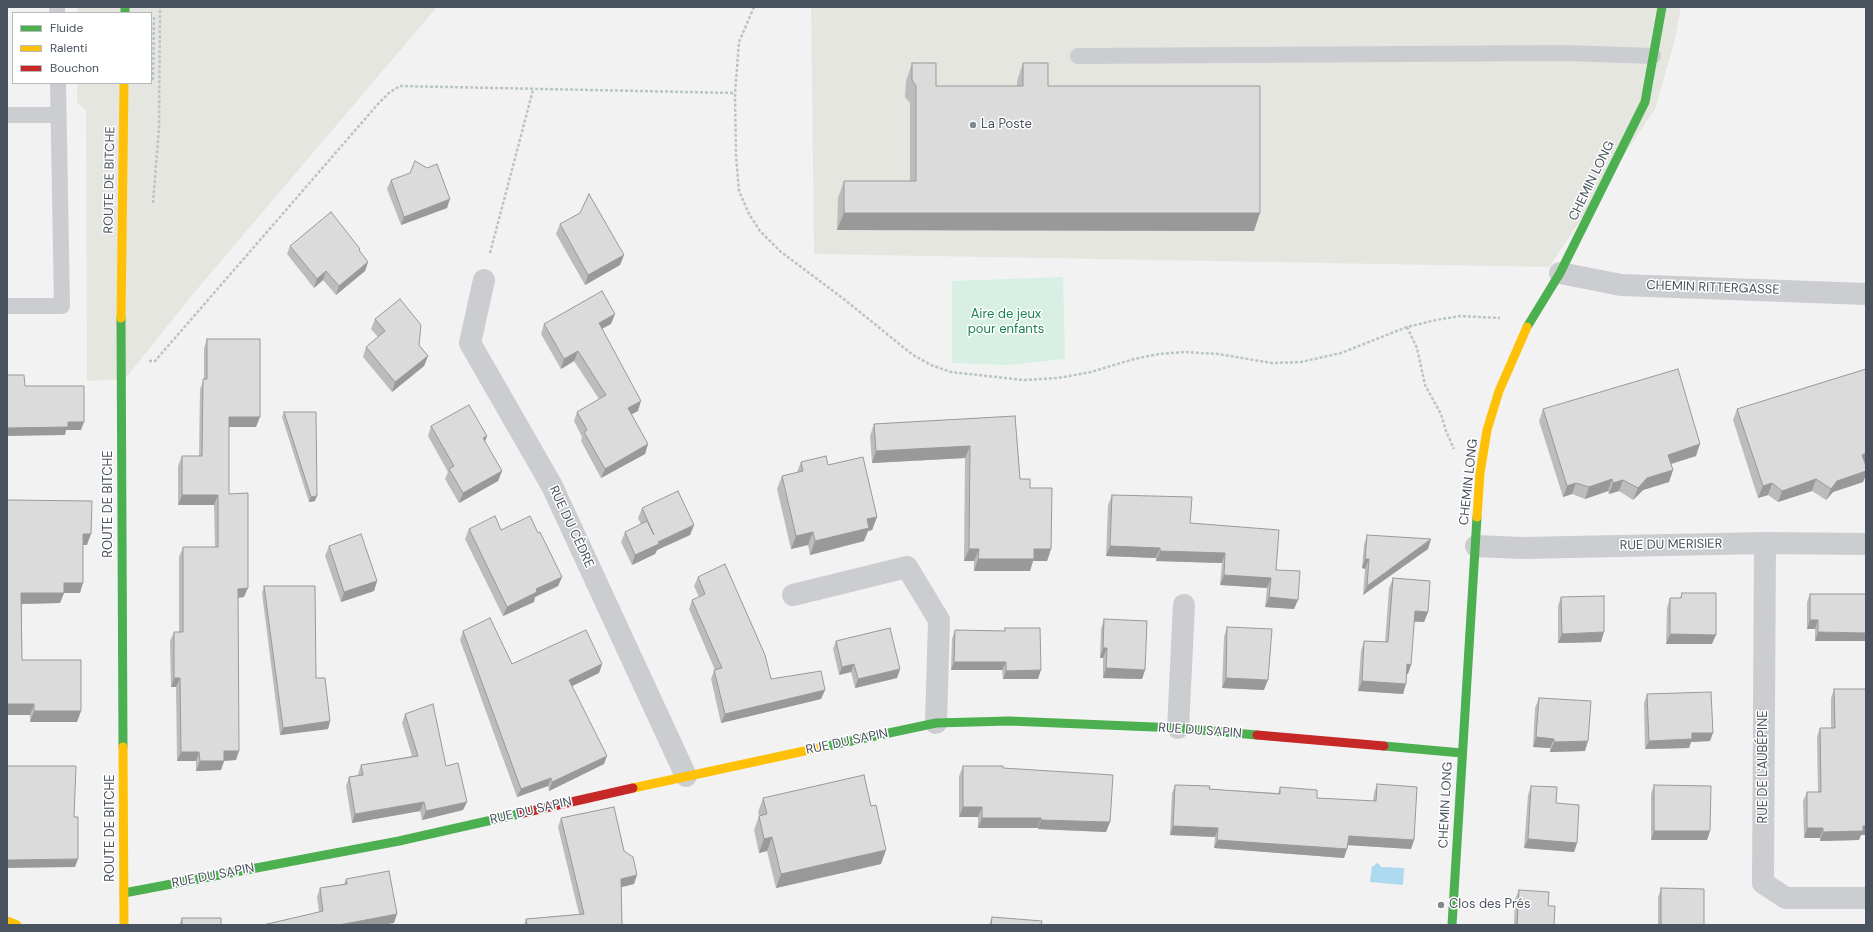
<!DOCTYPE html>
<html>
<head>
<meta charset="utf-8">
<style>
	body { margin:0 }
	#map { position:relative; width:1873px; height:932px; overflow:hidden; background:#f2f2f2; font-family:"DM Sans",sans-serif }
	canvas { display:block }
	.frame { position:absolute; inset:0; border:8px solid #49525f; pointer-events:none }
	.legend { position:absolute; left:12px; top:12px; width:140px; height:72px; box-sizing:border-box; background:#fff; border:1px solid #b6babf; margin:0; padding:5px 7px; list-style:none; font-size:12px; color:#49525f }
	.legend li { display:flex; align-items:center; gap:8px; height:20px }
	.legend b { width:20px; border:1px solid #b6babf }
</style>
</head>
<body>
<div id="map">
<canvas width="1873" height="932"></canvas>
<div class="frame"></div>
<ul class="legend">
<li><b style="height:5px;background:#4caf50"></b>Fluide</li>
<li><b style="height:5px;background:#ffc107"></b>Ralenti</li>
<li><b style="height:5px;background:#c62828"></b>Bouchon</li>
</ul>
</div>
<script>
const ctx = document.querySelector('canvas').getContext('2d');
ctx.lineJoin = 'round';
function paint(path, color) { ctx.fillStyle = color; ctx.fill(path, 'evenodd'); }
const shape = rows => new Path2D(rows.map(r => 'M' + r).join(''));
function stroke(path, color, width, dash) { ctx.strokeStyle = color; ctx.lineWidth = width; ctx.lineCap = dash ? 'butt' : 'round'; ctx.setLineDash(dash || []); ctx.stroke(path); }
function drawText(font, color, halo, rows, align = 'center') {
  ctx.font = font + ' "DM Sans",sans-serif'; ctx.lineWidth = 3; ctx.setLineDash([]); ctx.textBaseline = 'middle'; ctx.strokeStyle = halo; ctx.fillStyle = color; for (const [text, x, y, turn = 0] of rows) {
    ctx.save(); ctx.translate(x, y); ctx.rotate((+turn || 0) * Math.PI / 180); ctx.textAlign = isNaN(turn) ? turn : align; if (halo) ctx.strokeText(text, 0, 0); ctx.fillText(text, 0, 0); ctx.restore();
  }
}
paint(shape([
	[77,7,437,7,193,294,125,379,87,381,86,110,77,103,77,83,151,83,151,13,77,13],
	[811,7,1681,7,1674,43,1655,109,1549,267,814,254]
]), '#e6e6e1');
paint(shape([
	[1063,277,1065,359,1007,365,952,363,952,281]
]), '#d7f0e3');
paint(shape([
	[1376,863,1379,864,1381,867,1404,868,1403,885,1370,882,1372,866,1374,866]
]), '#addaee');
stroke(shape([
	[754,7,739,42,735,93,736,156,739,191,749,214,760,231,781,252,845,300,913,355,931,365,951,372,1024,380,1058,378,1091,372,1134,359,1159,354,1185,352,1218,354,1272,363,1301,362,1341,353,1407,327,1436,320,1460,316,1500,318],
	[153,80,154,17],
	[153,203,159,128,160,7],
	[490,253,533,90],
	[1407,327,1417,348,1425,385,1441,414,1446,431,1454,449],
	[149,361,155,361,378,104,390,92,400,86,735,93]
]), '#b9c5c2', 2.5, [3, 2]);
stroke(shape([
	[57,7,57,13],
	[1078,56,1565,53,1653,56],
	[7,115,58,115],
	[7,306,62,306,58,83]
]), '#cccdd0', 16);
stroke(shape([
	[1560,273,1621,285,1866,294],
	[484,280,470,343,552,486,686,776],
	[1765,543,1763,883,1786,898,1866,898],
	[1476,546,1522,548,1765,543,1866,544],
	[793,595,907,567,939,620,936,723],
	[1178,728,1184,605]
]), '#cccdd0', 22);
stroke(shape([
	[125,7,125,13],
	[121,318,123,747],
	[1527,327,1560,273,1645,102,1662,7],
	[1384,746,1462,753],
	[823,747,936,723,1009,721,1178,728,1257,735],
	[124,893,399,841,523,813],
	[1452,925,1477,517]
]), '#4caf50', 9);
stroke(shape([
	[121,318,124,83],
	[1477,517,1480,473,1487,430,1499,391,1527,327],
	[123,747,124,925],
	[633,788,823,747],
	[7,921,17,925]
]), '#ffc107', 9);
stroke(shape([
	[1257,735,1384,746],
	[523,813,633,788]
]), '#c62828', 9);
paint(shape([
	[912,63,936,86,1017,86,1017,81,1023,63,1048,86,1254,231,837,230,838,198,844,181,910,181,910,103,905,97,906,81],
	[391,180,447,208,401,225,387,189],
	[580,213,624,255,620,265,585,285,556,234,560,224],
	[290,246,359,252,368,262,365,271,336,295,323,280,314,288,287,254],
	[375,319,419,345,428,356,424,366,392,392,363,357,366,347,378,337,371,329],
	[544,324,611,324,602,329,638,411,631,414,648,444,645,454,601,478,581,441,582,437,574,421,577,412,599,399,574,361,561,369,541,334],
	[207,339,256,427,229,427,229,494,244,597,238,598,236,760,224,761,221,770,196,771,196,761,177,761,176,687,171,687,170,641,174,632,179,632,179,557,183,547,215,547,214,505,178,505,178,466,182,456,199,456,200,389,204,379,204,348],
	[1866,369,1866,464,1865,464,1863,482,1833,492,1826,500,1812,491,1778,502,1768,495,1758,498,1733,420,1737,409],
	[1543,409,1696,456,1671,464,1673,470,1669,482,1643,490,1633,500,1619,491,1609,494,1608,491,1585,499,1572,494,1563,497,1539,421],
	[284,412,315,501,309,502,282,417],
	[1015,416,1020,479,1030,488,1051,549,1047,561,1033,561,1030,571,974,571,974,561,964,561,965,458,872,463,870,436,874,424],
	[431,426,487,436,485,442,502,471,498,481,459,503,445,479,448,472,428,436],
	[801,462,828,465,877,517,872,530,868,531,864,541,810,555,808,545,791,549,777,489,782,476,797,472],
	[1112,495,1190,523,1276,570,1294,609,1265,607,1267,588,1220,585,1222,563,1156,561,1156,558,1106,556,1108,505],
	[7,500,87,545,83,545,80,593,64,593,60,603,22,604,22,660,81,711,77,722,30,722,30,715,7,715],
	[642,508,694,525,690,535,657,550,655,554,632,565,621,542,625,532,641,524,638,518],
	[469,529,501,530,562,577,558,586,535,597,534,602,503,616,465,539],
	[1367,535,1428,549,1363,595,1365,569,1362,568,1364,545],
	[329,546,377,581,374,591,341,602,325,556],
	[698,577,771,679,825,690,821,699,721,723,711,679,714,670,715,670,689,609,692,600,699,597,694,586],
	[1393,578,1428,612,1424,622,1414,622,1408,674,1407,674,1403,694,1358,691,1361,651,1364,641,1385,642,1389,588],
	[264,586,316,678,330,721,328,729,280,735,262,593],
	[1682,593,1712,644,1666,644,1667,608,1670,598,1680,598],
	[1810,594,1866,594,1815,641,1815,629,1807,629,1807,602],
	[1561,597,1601,642,1558,643,1558,606],
	[1104,619,1145,670,1142,679,1103,678,1103,658,1100,658,1101,629],
	[1227,627,1264,690,1222,688,1224,637],
	[1005,628,1038,679,1003,679,1002,670,951,670,952,639,955,630,1004,631],
	[463,631,512,664,602,664,599,673,572,686,604,764,549,791,548,786,517,797,460,640],
	[836,641,900,669,897,678,855,688,851,672,839,675,833,649],
	[1834,689,1861,835,1859,840,1820,841,1820,838,1804,838,1803,801,1807,792,1818,792,1817,737,1820,728,1831,728,1831,698],
	[1647,694,1710,741,1691,742,1689,748,1645,749,1644,703],
	[1539,698,1585,751,1550,752,1550,748,1533,747,1535,708],
	[405,714,446,766,463,810,422,820,420,811,352,823,346,786,349,777,358,775,358,774,361,765,412,756,402,723],
	[963,766,1003,768,1110,822,1106,832,1038,829,1038,828,978,828,978,817,959,817,959,776],
	[1377,784,1414,840,1411,849,1348,845,1344,858,1214,848,1215,837,1170,835,1172,793,1175,785,1209,789,1278,793,1280,787,1317,798,1373,801,1374,793],
	[1654,785,1710,831,1707,840,1651,840,1651,794],
	[1531,786,1556,803,1577,843,1574,852,1524,848,1528,795],
	[763,798,881,864,776,888,767,851,759,853,754,830,759,816,758,812],
	[561,818,634,884,621,887,622,925,524,925,526,919,579,914,558,827],
	[346,879,394,923,380,925,263,925,319,912,317,897,320,888,344,884],
	[1661,888,1704,925,1658,925,1658,898],
	[1519,890,1548,906,1554,925,1514,925,1515,899],
	[992,917,1041,925,989,925],
	[182,918,221,925,179,925]
]), '#bcbcbd');
paint(shape([
	[450,199,447,208,401,225,404,217],
	[844,213,1260,213,1254,231,837,230],
	[624,255,620,265,585,285,588,275],
	[368,262,365,271,336,295,339,286],
	[326,271,323,280,314,288,317,279],
	[615,314,611,324,595,332,599,323],
	[578,351,574,361,561,369,564,359],
	[428,356,424,366,392,392,395,382],
	[641,401,638,411,625,418,628,408],
	[229,417,260,417,256,427,225,427],
	[68,422,84,422,81,430,66,430,65,435,7,436,7,428],
	[487,436,483,446,483,438],
	[648,444,645,454,601,478,605,469],
	[1700,444,1696,456,1664,466,1668,455],
	[970,446,965,458,872,463,876,451],
	[1866,453,1866,464,1858,466,1862,455],
	[1673,470,1669,482,1643,490,1633,500,1638,488,1647,478],
	[502,471,498,481,459,503,463,493],
	[1866,471,1866,475,1863,482,1833,492,1826,500,1831,489,1837,481],
	[1612,479,1608,491,1585,499,1589,487],
	[1816,479,1812,491,1778,502,1782,491],
	[1623,480,1619,491,1609,494,1613,483],
	[1576,483,1572,494,1563,497,1567,486],
	[1772,483,1768,495,1758,498,1763,486],
	[182,495,218,495,214,505,178,505],
	[317,496,315,501,309,502,311,497],
	[877,517,872,530,868,531,864,541,810,555,815,541,867,519],
	[694,525,690,535,657,550,655,554,632,565,635,555,658,542],
	[813,532,808,545,791,549,796,536],
	[83,534,91,534,87,545,79,545],
	[1431,539,1428,549,1363,595,1367,586],
	[1110,546,1160,548,1156,558,1106,556],
	[969,549,979,549,974,561,964,561],
	[1034,549,1051,549,1047,561,1033,561,1030,571,974,571,978,559],
	[1160,551,1225,553,1222,563,1156,561],
	[1365,559,1369,559,1365,569,1362,568],
	[1224,575,1271,578,1267,588,1220,585],
	[562,577,558,586,535,597,534,602,503,616,507,607,536,589],
	[377,581,374,591,341,602,344,592],
	[64,583,83,583,80,593,64,593,60,603,18,604,21,593],
	[248,588,244,597,234,598,238,589],
	[1269,597,1298,600,1294,609,1265,607],
	[1415,611,1428,612,1424,622,1411,621],
	[1810,620,1818,620,1815,629,1807,629],
	[1604,632,1601,642,1558,643,1562,634],
	[1818,632,1866,633,1866,641,1815,641],
	[1670,634,1716,635,1712,644,1666,644],
	[1103,648,1107,648,1103,658,1100,658],
	[954,662,1006,662,1002,670,951,670],
	[602,664,599,673,566,689,569,680],
	[854,664,851,672,839,675,842,667],
	[1407,664,1411,665,1408,674,1403,674],
	[1106,668,1145,670,1142,679,1103,678],
	[900,669,897,678,855,688,858,679],
	[1041,670,1038,679,1003,679,1006,671],
	[174,678,180,678,176,687,171,687],
	[1226,678,1268,680,1264,690,1222,688],
	[1362,681,1406,684,1403,694,1358,691],
	[825,690,821,699,721,723,725,714],
	[7,704,34,704,30,715,7,715],
	[34,711,81,711,77,722,30,722],
	[330,721,328,729,280,735,283,728],
	[1692,733,1713,733,1710,741,1691,742,1689,748,1645,749,1649,741],
	[1536,737,1554,739,1550,748,1533,747],
	[1588,741,1585,751,1550,752,1554,742],
	[224,751,239,751,236,760,221,761],
	[181,752,199,752,196,761,177,761],
	[607,756,604,764,549,791,552,782],
	[200,761,224,761,221,770,196,771],
	[551,778,548,786,517,797,521,789],
	[424,802,420,811,352,823,355,814],
	[467,802,463,810,422,820,426,811],
	[963,807,982,807,978,817,959,817],
	[982,818,1041,818,1038,828,978,828],
	[1041,820,1110,822,1106,832,1038,829],
	[1173,826,1218,828,1215,837,1170,835],
	[1863,826,1866,826,1866,835,1861,835,1859,840,1820,841,1823,832],
	[1807,828,1823,828,1820,838,1804,838],
	[1654,831,1710,831,1707,840,1651,840],
	[1349,836,1414,840,1411,849,1346,845],
	[772,837,767,851,759,853,764,839],
	[1528,839,1577,843,1574,852,1524,848],
	[1217,840,1347,849,1344,858,1214,848],
	[886,850,881,864,776,888,781,874],
	[78,859,75,867,7,868,7,860],
	[637,875,634,884,618,888,621,879],
	[397,914,394,923,380,925,338,925]
]), '#99999a');
const building = shape([
	[912,63,936,63,936,86,1023,86,1023,63,1048,63,1048,86,1260,86,1260,213,844,213,844,181,916,181,916,86,912,80,912,63],
	[415,161,427,168,437,164,450,199,404,217,391,180,410,173,415,161],
	[589,194,624,255,588,275,560,224,580,213,589,194],
	[331,212,360,249,359,250,368,262,339,286,326,271,317,279,290,246,331,212],
	[602,291,615,314,599,323,641,401,628,408,648,444,605,469,584,432,587,430,577,412,606,395,578,351,564,359,544,324,602,291],
	[400,299,421,325,419,345,428,356,395,382,366,347,385,331,375,319,400,299],
	[207,339,260,339,260,417,229,417,229,494,248,493,248,588,238,589,239,751,224,751,224,761,200,761,199,752,181,752,180,678,174,678,174,632,183,632,183,547,218,547,218,495,182,495,182,456,202,456,203,379,207,379,207,339],
	[1678,369,1700,444,1668,455,1673,470,1647,478,1638,488,1623,480,1613,483,1612,479,1589,487,1576,483,1567,486,1543,409,1678,369],
	[1866,369,1866,453,1862,455,1866,466,1866,471,1837,481,1831,489,1816,479,1782,491,1772,483,1763,486,1737,409,1866,369],
	[7,375,24,375,25,386,84,386,84,422,68,422,68,427,7,428,7,375],
	[469,405,487,436,483,438,502,471,463,493,449,469,454,466,431,426,469,405],
	[284,412,316,412,317,496,311,497,284,412],
	[1015,416,1020,479,1030,479,1030,488,1052,488,1051,549,1034,549,1034,559,978,559,979,549,969,549,970,446,876,451,874,424,1015,416],
	[826,456,828,465,863,457,877,517,867,519,869,528,815,541,813,532,796,536,782,476,803,471,801,462,826,456],
	[678,491,694,525,658,542,659,544,635,555,625,532,647,521,654,535,642,508,678,491],
	[1112,495,1192,497,1190,523,1279,530,1276,570,1300,571,1298,600,1269,597,1271,578,1224,575,1225,553,1160,551,1160,548,1110,546,1112,495],
	[7,500,92,501,91,534,83,534,83,583,64,583,64,593,21,593,22,660,81,660,81,711,34,711,34,704,7,704,7,500],
	[495,516,501,530,530,516,538,533,540,532,562,577,536,589,537,592,507,607,469,529,495,516],
	[361,534,377,581,344,592,329,546,361,534],
	[1367,535,1431,539,1367,586,1369,559,1365,559,1367,535],
	[725,564,765,655,771,679,821,671,825,690,725,714,714,670,722,668,692,600,705,594,698,577,725,564],
	[1393,578,1430,581,1428,612,1415,611,1411,665,1407,664,1406,684,1362,681,1364,641,1388,642,1393,578],
	[264,586,315,586,316,678,325,678,330,721,283,728,264,586],
	[1682,593,1716,593,1716,635,1670,634,1670,598,1681,598,1682,593],
	[1810,594,1866,594,1866,633,1818,632,1818,620,1810,620,1810,594],
	[1604,596,1604,632,1562,634,1561,597,1604,596],
	[490,618,512,664,586,630,602,664,569,680,607,756,552,782,551,778,521,789,463,631,490,618],
	[1104,619,1147,621,1145,670,1106,668,1107,648,1103,648,1104,619],
	[1227,627,1272,629,1268,680,1226,678,1227,627],
	[890,628,900,669,858,679,854,664,842,667,836,641,890,628],
	[1005,628,1040,628,1041,670,1006,671,1006,662,954,662,955,630,1005,631,1005,628],
	[1834,689,1866,689,1866,826,1863,826,1863,831,1823,832,1823,828,1807,828,1807,792,1821,792,1820,728,1835,728,1834,689],
	[1711,692,1713,733,1692,733,1692,739,1649,741,1647,694,1711,692],
	[1539,698,1591,701,1588,741,1554,742,1554,739,1536,737,1539,698],
	[433,704,446,766,458,763,467,802,426,811,424,802,355,814,349,777,363,775,361,765,418,756,405,714,433,704],
	[7,766,76,766,74,817,78,817,78,859,7,860,7,766],
	[963,766,1003,766,1003,768,1113,775,1110,822,1041,820,1041,818,982,818,982,807,963,807,963,766],
	[864,775,871,806,876,805,886,850,781,874,772,837,764,839,759,816,767,814,763,798,864,775],
	[1377,784,1417,787,1414,840,1349,836,1347,849,1217,840,1218,828,1173,826,1175,785,1210,786,1209,789,1280,794,1280,787,1317,790,1317,798,1376,801,1377,784],
	[1654,785,1711,786,1710,831,1654,831,1654,785],
	[1531,786,1557,787,1556,803,1579,805,1577,843,1528,839,1531,786],
	[614,807,624,851,633,857,637,875,621,879,622,925,527,925,526,919,584,914,561,818,614,807],
	[389,871,397,914,339,925,263,925,323,911,320,888,347,884,346,879,389,871],
	[1661,888,1704,889,1704,925,1661,925,1661,888],
	[1519,890,1549,892,1548,906,1555,906,1554,925,1517,925,1519,890],
	[992,917,1042,921,1041,925,991,925,992,917],
	[182,918,221,918,221,925,182,925,182,918]
]);
paint(building, '#dbdbdc');
stroke(building, '#99999a', 1);
for (const [x, y, r, color] of [
	[973,125,4,"#848a92"],
	[1441,905,4,"#848a92"]
]) { const dot = new Path2D(); dot.arc(x, y, r, 0, 2 * Math.PI); ctx.fillStyle = color; ctx.fill(dot); stroke(dot, '#fff', 1.5); }
drawText('13px', '#49525f', '#fff', [
	["La Poste",981,125],
	["Clos des Prés",1449,905]
], 'left');
drawText('13px', '#49525f', '#fff', [
	["ROUTE DE BITCHE",110,180,-89],
	["CHEMIN LONG",1592,181,-64],
	["CHEMIN RITTERGASSE",1713,288,2],
	["CHEMIN LONG",1469,482,-84],
	["ROUTE DE BITCHE",109,504,-90],
	["RUE DU CÈDRE",571,527,65],
	["RUE DU MERISIER",1671,545,-1],
	["RUE DU SAPIN",1200,731,4],
	["RUE DU SAPIN",847,742,-12],
	["RUE DE L'AUBÉPINE",1764,767,-90],
	["CHEMIN LONG",1446,805,-87],
	["RUE DU SAPIN",531,811,-13],
	["ROUTE DE BITCHE",111,828,-90],
	["RUE DU SAPIN",213,876,-11]
]);
drawText('13px', '#198156', '#fff', [
	["Aire de jeux",1006,315],
	["pour enfants",1006,330]
]);
</script>
</body>
</html>
